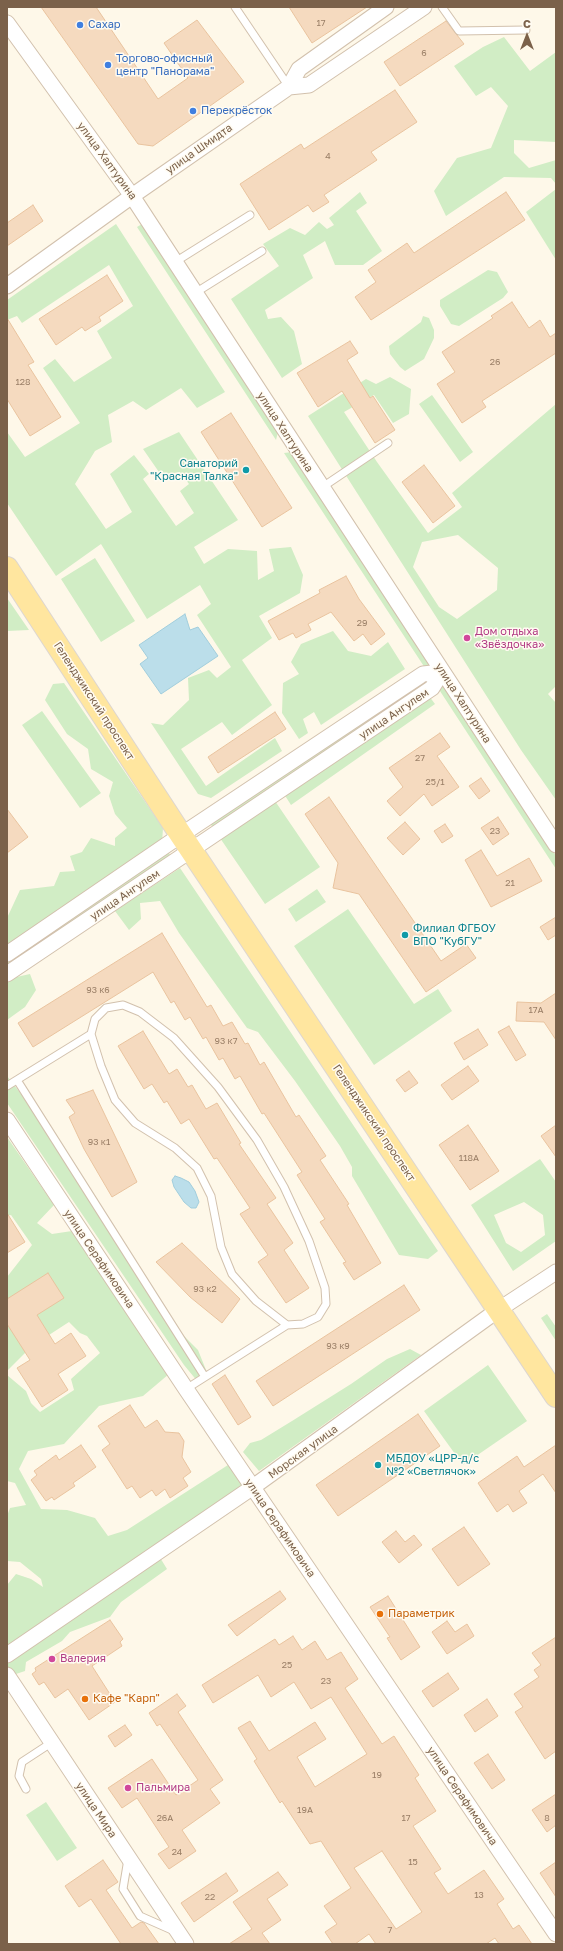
<!DOCTYPE html>
<html>
<head>
<meta charset="utf-8">
<style>
	body { margin:0 }
	#map { position:relative; width:563px; height:1951px; overflow:hidden; background:#fef8e9; font-family:"Golos Text",sans-serif }
	canvas { display:block }
	.frame { position:absolute; inset:0; border:8px solid #7b614a; pointer-events:none }
	.north { position:absolute; left:507px; top:16px; width:40px; height:40px; -webkit-text-stroke:3px #fffbf1; paint-order:stroke; rotate:0deg; font-size:11px; font-weight:700; line-height:16px; text-align:center; color:#7b614a }
	.north::after { content:''; display:block; margin:auto; width:14px; height:18px; background:#7b614a; clip-path:polygon(50% 0,100% 100%,50% 72%,0 100%) }
</style>
</head>
<body>
<div id="map">
<canvas width="563" height="1951"></canvas>
<div class="frame"></div>
<div class="north">С</div>
</div>
<script>
const ctx = document.querySelector('canvas').getContext('2d');
ctx.lineJoin = 'round';
function paint(path, color) { ctx.fillStyle = color; ctx.fill(path, 'evenodd'); }
const shape = rows => new Path2D(rows.map(r => 'M' + r).join(''));
function stroke(path, color, width, dash) { ctx.strokeStyle = color; ctx.lineWidth = width; ctx.lineCap = dash ? 'butt' : 'round'; ctx.setLineDash(dash || []); ctx.stroke(path); }
function drawText(font, color, halo, rows, align = 'center') {
  ctx.font = font + ' "Golos Text",sans-serif'; ctx.lineWidth = 3; ctx.setLineDash([]); ctx.textBaseline = 'middle'; ctx.strokeStyle = halo; ctx.fillStyle = color; for (const [text, x, y, turn = 0] of rows) {
    ctx.save(); ctx.translate(x, y); ctx.rotate((+turn || 0) * Math.PI / 180); ctx.textAlign = isNaN(turn) ? turn : align; if (halo) ctx.strokeText(text, 0, 0); ctx.fillText(text, 0, 0); ctx.restore();
  }
}
paint(shape([
	[504,37,530,71,556,52,556,142,514,140,514,153,529,168,556,160,556,184,551,178,504,177,446,216,434,191,457,158,491,148,508,106,491,87,476,96,454,66,483,47],
	[556,189,556,260,526,212],
	[360,192,367,203,356,211,382,251,363,265,335,265,325,241,303,255,313,278,265,310,268,319,281,317,294,331,302,364,282,378,231,299,279,266,263,244,290,228,305,235,319,222,327,229,334,225,329,218],
	[116,224,225,392,197,408,181,388,146,410,133,401,108,415,112,442,95,451,75,484,106,529,132,512,110,474,134,455,149,474,143,479,176,526,194,513,180,491,189,484,180,472,161,475,143,449,179,432,238,520,194,547,204,564,228,549,257,551,258,580,274,571,269,549,291,547,303,575,300,593,259,616,272,638,242,660,272,705,232,735,222,722,181,749,206,786,275,738,282,751,211,798,198,794,151,723,163,725,189,700,188,678,209,670,217,678,231,667,197,615,211,604,200,585,147,619,101,544,56,576,7,503,7,432,25,457,80,423,43,368,55,359,74,382,112,358,97,331,133,306,109,265,22,323,17,316,7,320,7,300],
	[142,224,278,432,276,440,137,227],
	[488,270,497,272,508,292,503,298,459,326,451,324,440,306,440,300],
	[423,316,429,318,434,330,434,338,424,359,405,371,400,367,390,354,389,346,421,322],
	[390,377,411,389,409,414,393,423,374,395,344,412,377,462,428,533,462,507,452,493,556,404,556,686,548,694,556,703,556,800,521,750,308,416,366,379,376,384],
	[458,535,498,568,497,590,457,619,439,607,413,567,422,542],
	[432,395,473,452,460,462,419,404],
	[292,452,434,669,425,668,284,453],
	[95,558,135,621,101,642,61,579],
	[7,598,29,630,7,631],
	[333,631,348,651,371,656,388,642,405,669,321,725,314,712,303,719,308,733,299,739,282,713,283,683,299,674,291,662,301,644],
	[421,679,427,688,215,831,208,820],
	[442,681,556,856,556,869,438,688],
	[64,683,163,828,162,843,7,947,7,918,20,890,54,886,60,872,75,871,70,856,82,852,91,838,115,846,115,838,127,828,115,814,109,796,113,782,91,769,88,749,67,734,45,700,53,684],
	[429,696,435,704,291,805,284,794],
	[42,711,101,793,80,808,22,725],
	[275,801,320,867,265,904,220,838],
	[167,850,172,858,7,969,7,959],
	[180,868,438,1251,428,1259,399,1255,352,1176,352,1167,340,1146,295,1081,258,1032,247,1028,179,933,160,901,140,903,141,919,129,930,115,911],
	[317,889,326,902,296,922,288,909],
	[348,909,414,1004,438,989,452,1011,374,1065,294,946],
	[30,974,36,990,25,1007,7,1020,7,981,12,978],
	[7,1076,46,1126,180,1332,198,1350,208,1375,198,1382,184,1365,7,1103],
	[7,1137,54,1205,37,1223,52,1234,72,1231,169,1374,143,1396,99,1406,64,1444,28,1451,19,1469,41,1509,67,1510,95,1518,108,1536,127,1530,228,1465,244,1484,7,1650,7,1585,16,1574,31,1579,43,1587,41,1579,20,1562,7,1561,7,1516,10,1508,26,1505,15,1483,7,1481,7,1375,26,1391,31,1403,40,1412,74,1390,71,1379,100,1353,87,1336,80,1333,69,1322,32,1346,7,1371,7,1277,32,1245,11,1215,7,1216],
	[540,1159,556,1182,556,1241,513,1271,471,1205],
	[524,1202,543,1215,545,1235,521,1252,506,1243,494,1215],
	[547,1314,556,1327,556,1341,541,1318],
	[410,1349,421,1355,259,1471,243,1452,250,1443,261,1440,292,1421,351,1384,387,1359],
	[488,1365,527,1421,463,1465,424,1411],
	[159,1556,167,1569,121,1602,110,1617,70,1632,62,1641,26,1662,25,1671,13,1675,7,1666,7,1661],
	[46,1802,77,1848,57,1861,26,1815]
]), '#d1edc5');
const water = shape([
	[185,614,190,630,198,627,218,656,161,694,140,664,148,658,139,645,185,614],
	[175,1176,181,1178,189,1182,195,1191,199,1202,196,1208,191,1208,184,1202,174,1187,172,1180,175,1176]
]);
paint(water, '#bbdeea');
stroke(water, '#a1cddc', 1);
const building = shape([
	[41,7,96,7,158,99,188,78,164,43,197,20,244,82,153,146,138,144,41,7],
	[289,7,367,7,312,43,289,7],
	[446,21,464,44,400,86,384,62,446,21],
	[395,90,417,122,371,152,377,160,324,195,329,202,313,212,308,205,269,230,240,184,301,144,304,149,395,90],
	[506,192,525,220,371,320,355,297,376,282,368,270,407,243,414,253,506,192],
	[33,205,43,221,7,246,7,223,33,205],
	[107,275,123,301,99,317,101,321,85,331,82,327,56,345,39,319,107,275],
	[512,302,529,328,540,320,550,337,556,333,556,353,482,401,486,407,462,423,437,384,455,372,442,352,493,318,491,316,512,302],
	[7,318,34,362,28,365,61,417,30,436,7,399,7,318],
	[350,341,358,353,347,360,370,398,373,396,395,430,375,443,342,391,318,407,297,373,350,341],
	[231,413,292,508,262,527,201,432,231,413],
	[424,465,455,506,433,523,402,482,424,465],
	[346,576,359,599,385,634,371,645,363,634,354,641,331,612,308,624,311,630,296,638,293,633,279,640,268,621,320,593,319,590,346,576],
	[275,712,286,729,218,773,208,757,275,712],
	[440,733,450,747,437,756,459,787,432,806,424,794,400,816,387,801,403,787,389,768,440,733],
	[481,778,490,791,479,799,469,786,481,778],
	[329,797,441,961,466,944,476,958,426,992,359,894,333,888,338,863,305,814,329,797],
	[7,809,28,837,7,853,7,809],
	[498,817,509,834,493,845,481,828,498,817],
	[405,822,420,839,403,855,387,838,405,822],
	[445,824,453,836,442,843,434,831,445,824],
	[481,850,497,876,529,858,542,881,491,907,465,860,481,850],
	[556,917,556,935,548,940,540,927,556,917],
	[162,933,207,1007,211,1005,223,1026,232,1022,245,1044,248,1043,260,1065,264,1062,296,1117,299,1115,326,1156,320,1160,349,1204,347,1205,381,1263,354,1280,343,1263,346,1262,320,1222,325,1219,297,1175,302,1172,264,1113,262,1114,240,1076,235,1079,223,1058,219,1060,206,1037,203,1039,190,1017,185,1020,174,1001,171,1003,153,972,33,1047,18,1023,162,933],
	[556,993,556,1040,544,1022,516,1021,517,1002,541,1003,556,993],
	[509,1026,526,1055,516,1061,498,1032,509,1026],
	[478,1029,488,1045,464,1060,454,1043,478,1029],
	[143,1031,169,1074,177,1069,188,1087,192,1085,206,1109,217,1103,241,1143,239,1144,276,1198,267,1204,293,1243,284,1250,309,1288,286,1303,258,1262,268,1255,240,1214,250,1208,217,1158,214,1159,189,1119,181,1124,167,1101,164,1103,152,1084,144,1089,118,1046,143,1031],
	[468,1066,479,1081,452,1100,441,1085,468,1066],
	[409,1071,418,1083,405,1092,396,1080,409,1071],
	[93,1090,137,1182,112,1197,84,1149,69,1117,75,1113,66,1100,93,1090],
	[468,1125,499,1171,470,1190,439,1145,468,1125],
	[556,1125,556,1157,541,1136,556,1125],
	[7,1213,25,1242,7,1253,7,1213],
	[182,1243,240,1299,222,1323,190,1297,156,1262,182,1243],
	[48,1273,64,1298,37,1315,55,1344,71,1333,86,1356,58,1374,68,1390,42,1407,17,1368,30,1360,7,1324,7,1299,48,1273],
	[404,1285,420,1310,273,1406,256,1381,404,1285],
	[225,1375,251,1417,238,1425,212,1384,225,1375],
	[130,1405,145,1428,157,1420,165,1432,179,1433,184,1441,182,1457,191,1472,183,1478,188,1486,170,1498,165,1489,156,1496,152,1490,140,1498,132,1486,127,1489,102,1450,110,1444,98,1426,130,1405],
	[418,1414,440,1446,338,1516,316,1485,418,1414],
	[81,1445,96,1467,73,1483,75,1486,54,1500,52,1497,46,1501,31,1480,37,1475,34,1471,56,1455,59,1460,81,1445],
	[556,1445,556,1493,543,1474,519,1491,527,1503,513,1512,508,1504,497,1512,478,1483,517,1456,524,1467,556,1445],
	[464,1527,490,1564,458,1586,432,1549,464,1527],
	[396,1531,405,1542,414,1535,422,1545,399,1563,382,1542,396,1531],
	[280,1591,286,1599,237,1636,228,1625,280,1591],
	[388,1596,420,1647,401,1660,387,1638,390,1637,370,1607,388,1596],
	[110,1620,123,1639,120,1642,122,1646,92,1666,115,1702,89,1720,68,1689,55,1698,44,1682,39,1685,32,1674,36,1671,35,1668,110,1620],
	[447,1621,455,1632,467,1624,474,1636,447,1654,432,1632,447,1621],
	[293,1636,302,1650,315,1641,327,1660,341,1652,358,1679,345,1688,382,1744,394,1736,419,1775,415,1778,436,1811,413,1826,441,1869,434,1873,448,1894,484,1870,504,1899,497,1904,513,1929,519,1925,532,1944,499,1944,495,1938,486,1944,376,1944,369,1934,355,1944,333,1944,325,1932,337,1924,324,1906,351,1888,321,1841,310,1844,282,1801,280,1803,254,1761,257,1759,238,1728,250,1721,269,1751,315,1722,326,1739,297,1757,315,1787,367,1754,331,1697,311,1709,294,1682,271,1697,258,1675,213,1703,202,1685,275,1639,279,1645,293,1636],
	[382,1851,422,1912,396,1929,354,1868,382,1851],
	[556,1637,556,1751,545,1759,515,1712,523,1707,514,1694,539,1677,534,1670,541,1665,532,1653,556,1637],
	[448,1673,459,1689,433,1707,422,1691,448,1673],
	[177,1694,186,1706,178,1712,223,1780,210,1789,220,1803,182,1830,196,1851,169,1869,158,1854,169,1847,137,1798,122,1808,108,1788,152,1759,176,1795,198,1780,160,1724,157,1726,149,1713,177,1694],
	[487,1699,498,1716,475,1732,464,1715,487,1699],
	[125,1725,132,1735,115,1747,108,1736,125,1725],
	[488,1754,505,1780,492,1789,474,1763,488,1754],
	[556,1794,556,1825,547,1832,532,1810,556,1794],
	[103,1860,118,1882,106,1890,132,1928,141,1922,144,1923,159,1944,121,1944,91,1899,79,1907,65,1886,103,1860],
	[556,1862,556,1897,540,1873,556,1862],
	[278,1872,288,1885,267,1899,281,1920,262,1933,270,1944,229,1944,252,1929,233,1902,278,1872],
	[226,1873,238,1891,194,1922,181,1903,226,1873]
]);
paint(building, '#f5dabf');
stroke(building, '#e9c39e', 1);
const lane = shape([
	[235,7,289,87],
	[442,7,459,31,526,30],
	[175,262,250,215],
	[195,293,262,251],
	[321,488,388,443],
	[91,1034,101,1066,115,1100,135,1123,175,1148,197,1168,211,1196,221,1247,232,1274,256,1301,287,1325],
	[17,1080,205,1377],
	[7,1086,91,1034,95,1019,106,1008,123,1005,140,1012,174,1038,218,1087,257,1140,284,1187,309,1241,325,1288,326,1304,318,1317,303,1324,287,1325,186,1389],
	[26,1789,19,1776,22,1762,51,1743],
	[128,1859,123,1889,140,1916,174,1931]
]);
const street = shape([
	[7,23,132,196,556,845],
	[289,87,309,85,424,7],
	[7,286,132,196,289,87,299,69,386,7],
	[7,954,181,835,423,674,442,672],
	[7,974,432,688,442,672],
	[7,1120,186,1389,556,1934],
	[7,1655,253,1487,498,1310,556,1272],
	[7,1675,186,1944]
]);
const primary = shape([
	[7,568,181,835,556,1396]
]);
stroke(lane, '#d2c1ad', 9);
stroke(street, '#d2c1ad', 17);
stroke(primary, '#ddd6d0', 24);
stroke(lane, '#fff', 7);
stroke(street, '#fff', 15);
stroke(primary, '#ffe69f', 22);
for (const [x, y, r, color] of [
	[80,25,4,"#3f7fe0"],
	[108,65,4,"#3f7fe0"],
	[193,111,4,"#3f7fe0"],
	[246,470,4,"#0f9aa8"],
	[467,638,4,"#d1479c"],
	[405,935,4,"#0f9aa8"],
	[378,1465,4,"#0f9aa8"],
	[380,1614,4,"#e8710a"],
	[52,1659,4,"#d1479c"],
	[85,1699,4,"#e8710a"],
	[128,1788,4,"#d1479c"]
]) { const dot = new Path2D(); dot.arc(x, y, r, 0, 2 * Math.PI); ctx.fillStyle = color; ctx.fill(dot); stroke(dot, '#fffbf1', 1.5); }
drawText('9px', '#9a7f67', null, [
	["17",321,23],
	["6",424,53],
	["4",328,156],
	["26",495,362],
	["128",23,382],
	["29",362,623],
	["27",420,758],
	["25/1",435,782],
	["23",495,831],
	["21",510,883],
	["93 к6",98,990],
	["17А",536,1010],
	["93 к7",226,1041],
	["93 к1",99,1142],
	["118А",469,1158],
	["93 к2",205,1289],
	["93 к9",338,1346],
	["25",287,1665],
	["23",326,1681],
	["19",377,1775],
	["19А",305,1810],
	["26А",165,1818],
	["17",406,1818],
	["8",547,1818],
	["24",177,1852],
	["15",413,1862],
	["13",479,1895],
	["22",210,1897],
	["7",390,1930]
]);
drawText('11px', '#366cbe', '#fffbf1', [
	["Сахар",88,25],
	["Торгово-офисный",116,59],
	["центр \"Панорама\"",116,72],
	["Перекрёсток",201,111]
], 'left');
drawText('11px', '#7b614a', '#fffbf1', [
	["улица Шмидта",199,149,-35],
	["улица Халтурина",107,161,54],
	["улица Халтурина",285,432,57],
	["Геленджикский проспект",94,701,57],
	["улица Халтурина",463,703,57],
	["улица Ангулем",394,714,-34],
	["улица Ангулем",125,895,-34],
	["Геленджикский проспект",374,1123,56],
	["улица Серафимовича",99,1259,56],
	["Морская улица",303,1452,-36],
	["улица Серафимовича",280,1528,56],
	["улица Серафимовича",462,1796,56],
	["улица Мира",96,1810,56]
]);
drawText('11px', '#0d838f', '#fffbf1', [
	["Санаторий",238,464,"right"],
	["\"Красная Талка\"",238,477,"right"],
	["Филиал ФГБОУ",413,929],
	["ВПО \"КубГУ\"",413,942],
	["МБДОУ «ЦРР-д/с",386,1459],
	["№2 «Светлячок»",386,1472]
], 'left');
drawText('11px', '#b23c85', '#fffbf1', [
	["Дом отдыха",475,632],
	["«Звёздочка»",475,645],
	["Валерия",60,1659],
	["Пальмира",136,1788]
], 'left');
drawText('11px', '#c56008', '#fffbf1', [
	["Параметрик",388,1614],
	["Кафе \"Карп\"",93,1699]
], 'left');
</script>
</body>
</html>
